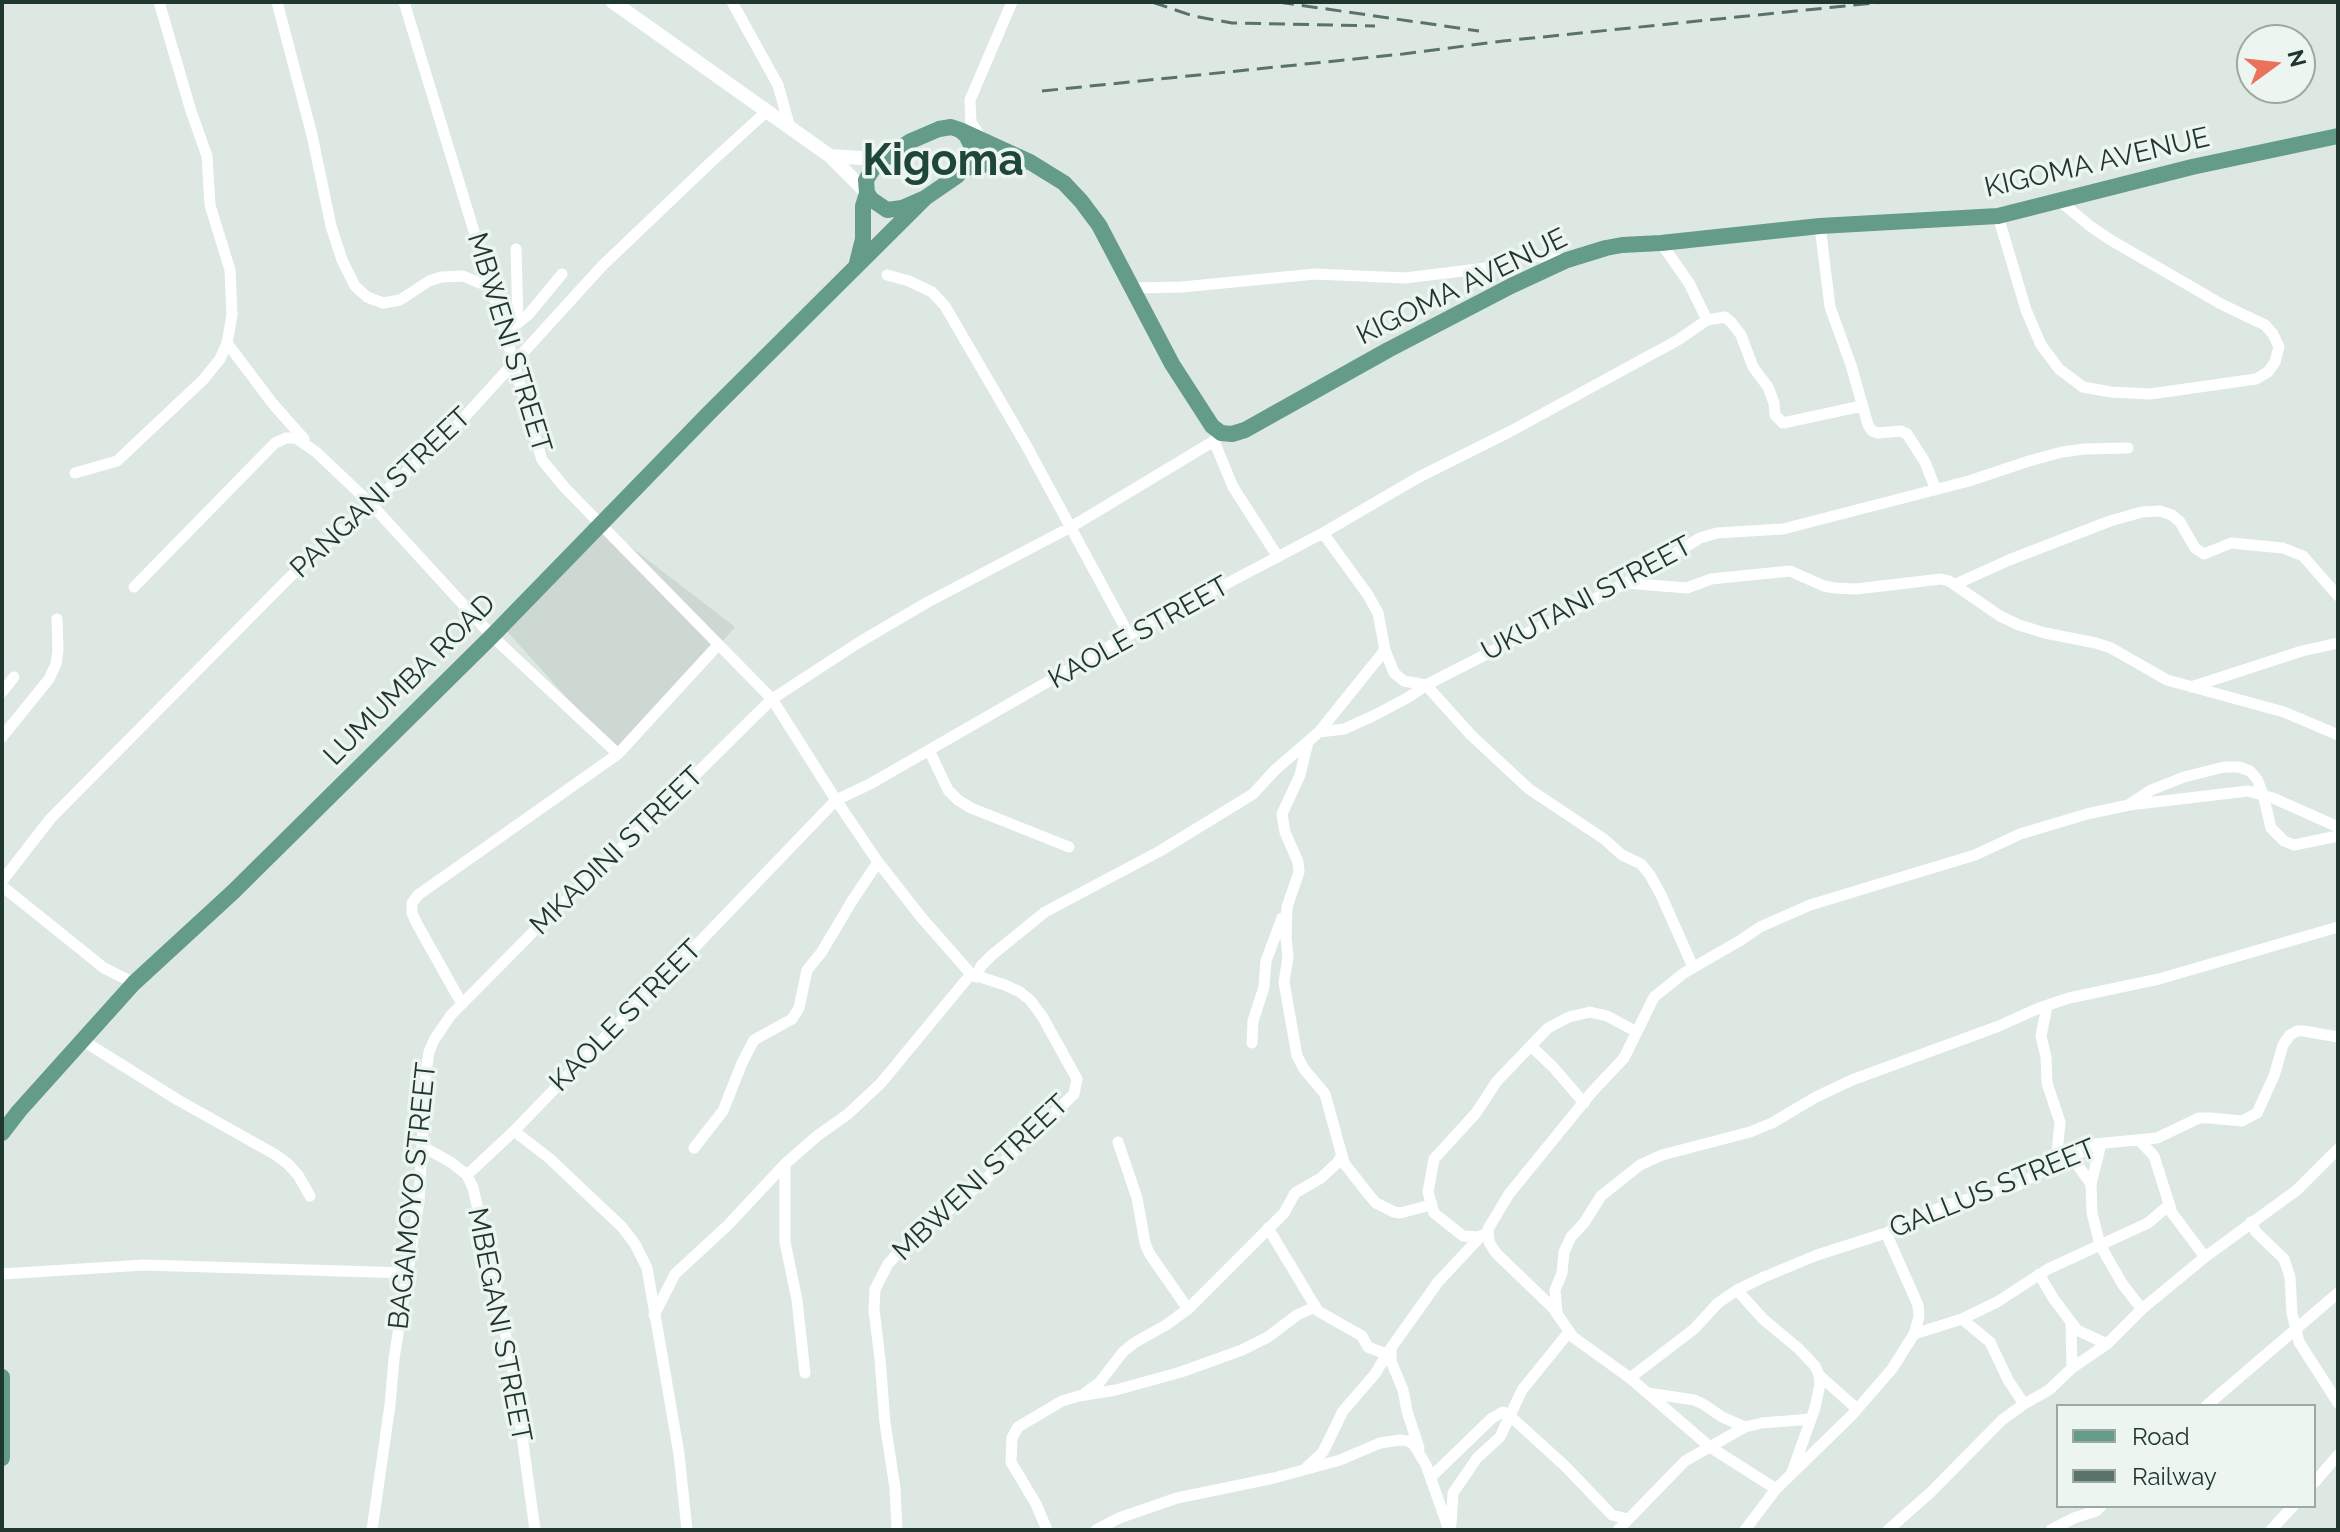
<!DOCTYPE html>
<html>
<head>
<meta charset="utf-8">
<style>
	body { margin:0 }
	#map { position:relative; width:2340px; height:1532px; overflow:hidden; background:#dde8e3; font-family:Raleway,sans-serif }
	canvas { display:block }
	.frame { position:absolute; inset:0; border:4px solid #20372f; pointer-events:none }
	.legend { position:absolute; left:2056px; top:1404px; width:260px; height:104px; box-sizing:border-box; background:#edf5f1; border:2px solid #9ba9a3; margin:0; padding:10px 14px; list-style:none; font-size:24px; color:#20372f }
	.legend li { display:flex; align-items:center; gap:16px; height:40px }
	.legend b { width:40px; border:2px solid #9ba9a3 }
	.north { position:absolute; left:2236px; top:24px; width:80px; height:80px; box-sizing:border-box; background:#edf5f1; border:2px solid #9ba9a3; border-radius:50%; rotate:75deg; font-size:22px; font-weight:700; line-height:32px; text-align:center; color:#20372f }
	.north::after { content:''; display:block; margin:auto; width:28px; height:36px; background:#ea725a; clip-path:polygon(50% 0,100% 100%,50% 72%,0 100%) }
</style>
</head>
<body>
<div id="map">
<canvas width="2340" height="1532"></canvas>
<div class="frame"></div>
<ul class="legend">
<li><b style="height:10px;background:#649c89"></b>Road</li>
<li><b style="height:10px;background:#5a736a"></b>Railway</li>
</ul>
<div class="north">N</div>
</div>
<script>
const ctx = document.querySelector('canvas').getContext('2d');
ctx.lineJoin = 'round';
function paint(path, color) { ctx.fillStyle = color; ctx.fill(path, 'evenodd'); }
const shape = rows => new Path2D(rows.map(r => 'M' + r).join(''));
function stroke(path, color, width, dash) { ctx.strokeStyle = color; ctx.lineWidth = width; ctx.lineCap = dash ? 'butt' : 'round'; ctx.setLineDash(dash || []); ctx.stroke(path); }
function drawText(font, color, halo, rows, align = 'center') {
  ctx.font = font + ' Raleway,sans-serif'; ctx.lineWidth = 7; ctx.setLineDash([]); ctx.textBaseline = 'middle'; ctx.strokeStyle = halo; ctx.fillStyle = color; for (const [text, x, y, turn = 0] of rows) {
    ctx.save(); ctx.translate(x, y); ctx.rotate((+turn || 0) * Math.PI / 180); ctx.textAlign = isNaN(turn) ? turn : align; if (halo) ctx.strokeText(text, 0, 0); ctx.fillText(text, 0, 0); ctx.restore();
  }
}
paint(shape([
	[597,521,735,627,621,758,504,628]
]), '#ccd8d1');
stroke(shape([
	[277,2,312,135,331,226,342,260,355,286,367,297,383,303,400,300,429,281,441,277,463,276,492,288],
	[404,2,505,333,542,460,566,489,772,699,836,800,878,862,921,917,971,974,1005,985,1020,992,1030,1000,1042,1016,1077,1079,1074,1094,988,1177,897,1254,888,1264,875,1289,874,1310,880,1359,885,1423,895,1488,897,1530],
	[732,2,778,85,790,128],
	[982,139,971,122,970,100,1012,2],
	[1998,216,2026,310,2041,345,2059,369,2083,387,2111,392,2150,394,2256,379,2268,372,2275,362,2279,347,2273,334,2265,325,2221,304,2109,239,2090,226,2061,202],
	[1820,226,1830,307,1851,365,1868,425,1872,431,1878,433,1901,431,1907,434,1925,462,1936,490],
	[1661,243,1689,283,1707,320],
	[516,249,518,323],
	[887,275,909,281,932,292,945,306,1026,445,1129,635],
	[1130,288,1182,287,1315,274,1405,278,1486,268,1524,254,1566,260],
	[505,333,528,315,562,274],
	[227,343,273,404,304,439],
	[1214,441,1233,487,1278,557],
	[75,473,117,461,203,380,220,359,227,343,232,315,230,270,210,205,207,156,191,111,159,2],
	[1323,533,1368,595,1378,613,1385,650,1394,673,1404,681,1426,685,1626,583,1700,538,1717,533,1783,529,1969,481,2029,461,2062,452,2084,449,2128,448],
	[1626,583,1687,588,1711,579,1790,571,1824,586,1835,588,1856,589,1941,579,1949,581,2000,616,2019,625,2045,633,2096,643,2111,648,2167,680,2284,712,2338,735],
	[1956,584,2009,560,2110,521,2142,512,2160,511,2172,515,2180,522,2195,548,2204,554,2231,543,2283,548,2303,556,2338,596],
	[134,587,275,443,286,438,296,438,316,452,371,504,492,636,618,754],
	[2191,687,2302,651,2338,643],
	[2,692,14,677],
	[1319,732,1344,729,1373,716,1409,697,1426,685,1471,735,1529,789,1604,839,1622,855,1641,864,1650,875,1661,895,1693,967],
	[2,737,49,679,56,664,58,650,57,619],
	[1308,742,1300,775,1282,814,1285,832,1298,862,1299,872,1287,907,1286,939,1288,957,1284,982,1297,1056,1304,1069,1325,1094,1344,1163,1369,1195,1376,1203,1394,1212,1400,1213,1431,1205],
	[929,750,948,790,958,800,971,808,1069,847],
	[2131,803,2151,790,2184,777,2224,767,2239,767,2250,771,2257,779,2263,794,2271,828,2284,841,2294,845,2338,836],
	[2,881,51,818,290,577,449,434,602,266,710,163,767,111],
	[2,886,104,968,134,983],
	[976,977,981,966,992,955,1045,912,1160,851,1253,794,1275,770,1319,732,1385,650],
	[462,1004,417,924,412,913,412,903,418,895,618,754,718,645],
	[2047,1006,2041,1036,2046,1057,2047,1083,2060,1122,2056,1163],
	[82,1040,178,1100,276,1155,288,1164,298,1175,310,1196],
	[1252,1043,1253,1021,1264,987,1266,961,1282,918],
	[1531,1046,1554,1068,1584,1103],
	[514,1131,549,1158,622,1227,635,1244,647,1268,679,1454,687,1530],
	[2139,1140,2154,1156,2172,1213,2205,1257],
	[1118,1142,1137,1198,1145,1243,1149,1253,1188,1309],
	[422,1146,452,1163,467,1175,473,1188,489,1256,513,1370,535,1530],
	[694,1148,723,1111,742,1063,754,1040,792,1019,799,1008,807,970,821,953,852,901,878,862],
	[2072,1157,2091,1184,2092,1213,2100,1245,2123,1285,2142,1309],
	[785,1164,785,1242,797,1300,805,1373],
	[467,1175,514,1131,598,1044,689,953,836,800,870,784,1129,635,1323,533,1419,477,1511,431,1678,340,1707,320,1725,317,1731,322,1741,335,1753,367,1768,387,1774,403,1775,415,1783,423,1862,406],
	[2091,1184,2101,1144],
	[2251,1222,2256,1232,2284,1259,2290,1277,2292,1313,2299,1342,2338,1403],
	[1268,1228,1318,1311,1362,1336,1368,1347,1386,1354],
	[1480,1237,1463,1236,1434,1213,1428,1192,1434,1159,1476,1113,1497,1081,1548,1028,1569,1017,1590,1012,1607,1016,1637,1032],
	[2,1274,144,1265,407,1273],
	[2039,1274,2053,1298,2077,1330,2107,1344],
	[1737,1290,1763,1319,1799,1349,1815,1366,1819,1375,1820,1384,1815,1408,1792,1472],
	[1557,1312,1555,1290,1562,1273,1564,1252,1571,1237,1584,1223,1601,1196,1640,1165,1662,1155,1750,1132,1772,1123,1816,1097,1852,1080,1999,1026,2039,1008,2069,998,2159,979,2338,927],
	[654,1315,675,1274,728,1225,785,1164,817,1136,848,1114,881,1083,971,974],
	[1962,1319,1990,1342,2008,1380,2024,1404],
	[2071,1323,2072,1368],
	[1914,1334,1962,1319,1997,1302,2048,1269,2148,1223,2169,1205],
	[1819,1375,1857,1409],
	[1630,1378,1694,1329,1718,1303,1737,1290,1764,1277,1817,1255,1886,1233,1946,1205,2016,1186,2056,1163,2072,1157,2095,1144,2157,1138,2199,1118,2210,1118,2242,1121,2257,1113,2274,1076,2283,1045,2290,1035,2297,1031,2304,1031,2338,1037],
	[1085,1393,1099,1383,1123,1352,1134,1343,1166,1325,1188,1309,1284,1213,1295,1193,1321,1178,1338,1162,1342,1154],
	[1648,1393,1694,1400,1703,1404,1722,1417,1745,1427,1762,1423,1811,1419],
	[2206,1406,2338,1293],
	[1419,1448,1407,1411,1403,1390,1391,1361,1391,1348,1438,1282,1482,1235],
	[1307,1467,1323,1452,1343,1411,1375,1374,1390,1349],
	[1431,1477,1492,1418,1503,1412,1509,1415,1565,1466,1612,1515,1627,1519],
	[2314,1483,2338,1455],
	[1776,1489,1710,1447,1630,1378,1573,1337,1553,1308,1496,1253,1489,1242,1488,1229,1509,1194,1592,1092,1624,1058,1654,997,1684,973,1741,940,1760,927,1810,905,1975,855,2020,834,2087,814,2129,805,2248,791,2273,798,2338,827],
	[1451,1525,1453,1493,1477,1458,1500,1437,1522,1390,1569,1332],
	[372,1530,390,1405,394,1359,419,1201,426,1071,429,1052,434,1040,451,1015,543,922,602,867,772,699,858,643,926,603,1071,527,1214,441,1221,433],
	[1047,1530,1036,1504,1011,1462,1012,1438,1018,1427,1062,1401,1079,1396,1116,1390,1181,1372,1242,1350,1268,1337,1297,1315,1315,1307],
	[1096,1530,1119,1518,1177,1498,1274,1478,1340,1460,1380,1443,1400,1440,1408,1441,1414,1445,1426,1465,1449,1530],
	[1618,1530,1685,1461,1745,1427],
	[1745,1530,1776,1489,1852,1415,1892,1369,1914,1334,1919,1317,1918,1305,1886,1233],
	[1888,1530,1931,1492,2002,1420,2024,1404,2049,1390,2072,1368,2107,1344,2142,1309,2205,1257,2297,1190,2338,1149],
	[2051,1530,2074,1518,2096,1511,2101,1506],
	[2271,1530,2293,1506]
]), '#fff', 11);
stroke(shape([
	[613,2,830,156,867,193],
	[830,156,861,158,889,152]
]), '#fff', 14);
stroke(shape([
	[951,127,960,130,966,135,973,149,971,160,957,176,925,198,902,208,887,210,871,199,867,193,866,180,876,164,911,141,939,129,951,127],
	[960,130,1030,162,1064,183,1081,201,1099,225,1172,364,1212,426,1221,433,1232,434,1245,430,1388,350,1511,286,1567,260,1606,248,1622,245,1661,243,1820,226,1998,216,2192,167,2338,136],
	[965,168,999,162,1024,162],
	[857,263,863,239,863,206,867,193],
	[2,1133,19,1111,134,983,233,892,492,636,709,413,925,198],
	[2,1377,2,1458]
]), '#649c89', 16);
stroke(shape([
	[1152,2,1193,16,1232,23,1375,26],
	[1278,2,1479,31],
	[1042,91,1403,54,1503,41,1884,2]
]), '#5a736a', 3, [16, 8]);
drawText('28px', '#20372f', '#edf5f1', [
	["KIGOMA AVENUE",2097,163,-13],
	["KIGOMA AVENUE",1462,287,-26],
	["MBWENI STREET",509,343,73],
	["PANGANI STREET",381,493,-43],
	["UKUTANI STREET",1587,599,-28],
	["KAOLE STREET",1139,633,-29],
	["LUMUMBA ROAD",410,680,-45],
	["MKADINI STREET",617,851,-44],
	["KAOLE STREET",626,1016,-45],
	["MBWENI STREET",981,1178,-43],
	["GALLUS STREET",1993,1189,-22],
	["BAGAMOYO STREET",413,1196,-84],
	["MBEGANI STREET",499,1325,79]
]);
drawText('bold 44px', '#1e473a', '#edf5f1', [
	["Kigoma",943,162]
]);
</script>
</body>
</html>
